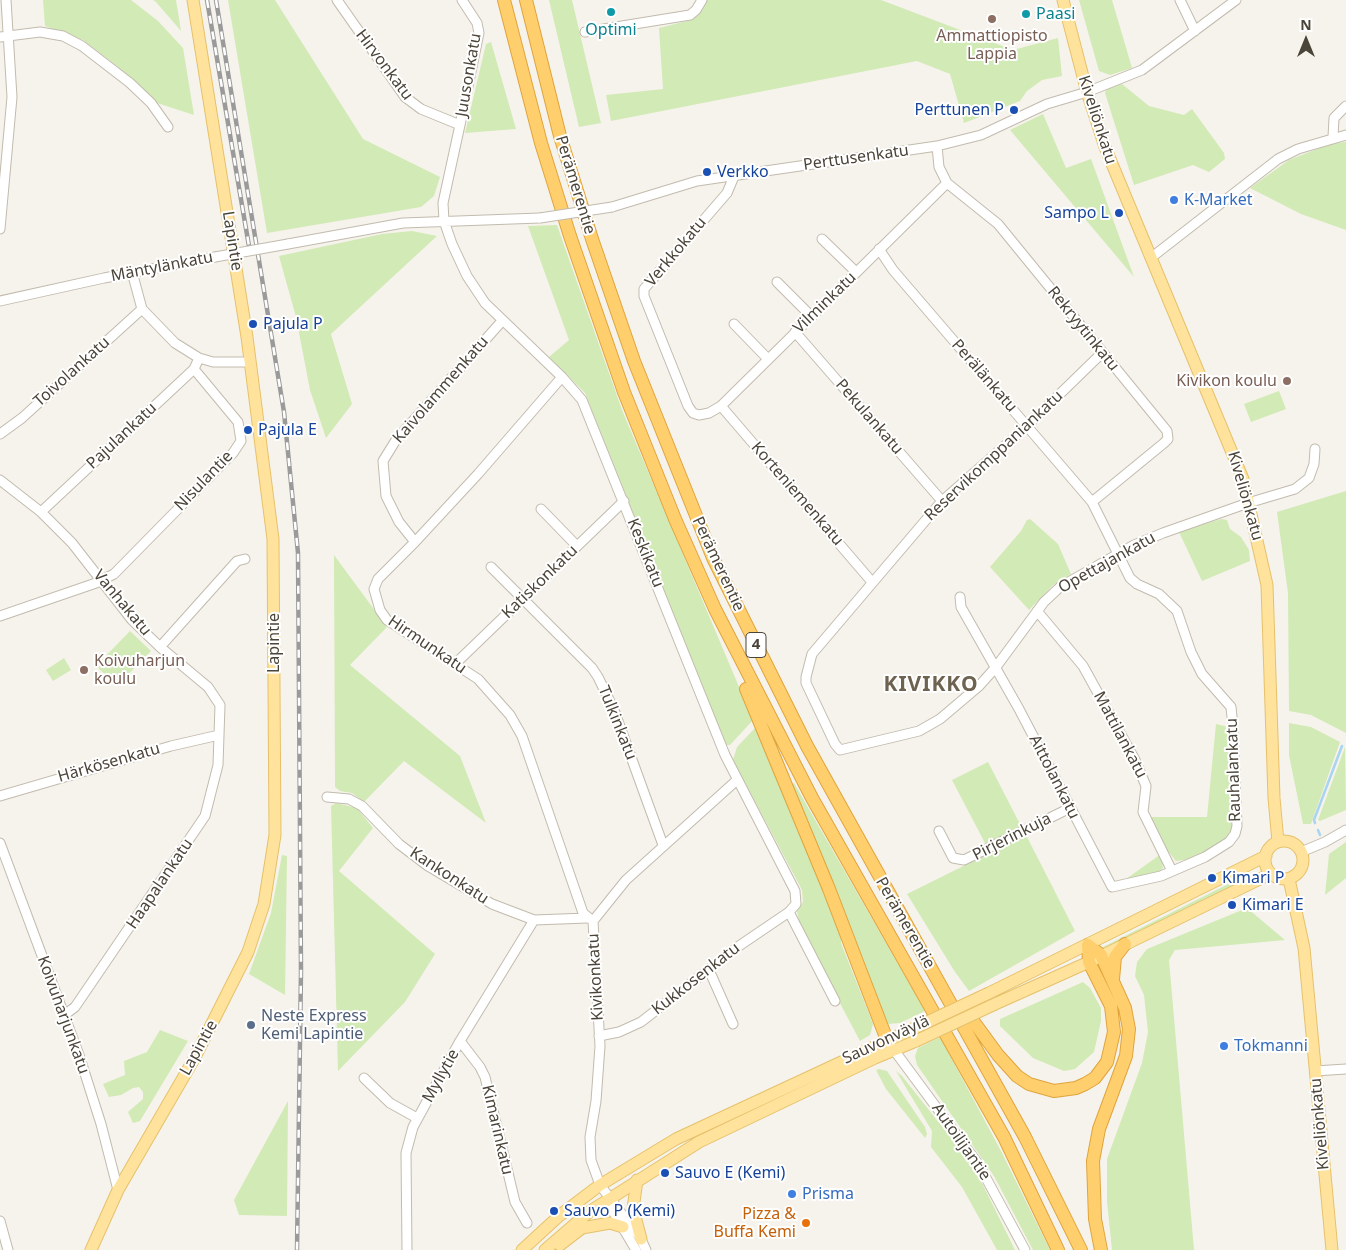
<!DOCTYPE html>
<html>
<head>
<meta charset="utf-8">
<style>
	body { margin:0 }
	#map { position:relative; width:1346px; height:1250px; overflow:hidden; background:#f6f3ec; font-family:"Noto Sans",sans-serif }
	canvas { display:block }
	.north { position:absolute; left:1281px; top:15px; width:50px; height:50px; -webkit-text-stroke:4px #fff; paint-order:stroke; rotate:0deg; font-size:14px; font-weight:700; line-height:20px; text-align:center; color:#4b4439 }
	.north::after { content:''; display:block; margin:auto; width:18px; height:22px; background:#4b4439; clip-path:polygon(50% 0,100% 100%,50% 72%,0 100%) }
</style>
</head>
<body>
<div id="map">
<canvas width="1346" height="1250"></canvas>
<div class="north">N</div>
</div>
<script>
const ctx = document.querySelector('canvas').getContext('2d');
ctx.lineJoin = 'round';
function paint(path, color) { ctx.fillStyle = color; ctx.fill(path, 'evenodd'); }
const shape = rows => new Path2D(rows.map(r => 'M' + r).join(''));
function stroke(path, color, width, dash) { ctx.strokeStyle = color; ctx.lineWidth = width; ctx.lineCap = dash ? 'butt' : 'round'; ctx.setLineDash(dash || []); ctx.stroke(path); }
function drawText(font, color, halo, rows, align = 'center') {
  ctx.font = font + ' "Noto Sans",sans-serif'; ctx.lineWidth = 4; ctx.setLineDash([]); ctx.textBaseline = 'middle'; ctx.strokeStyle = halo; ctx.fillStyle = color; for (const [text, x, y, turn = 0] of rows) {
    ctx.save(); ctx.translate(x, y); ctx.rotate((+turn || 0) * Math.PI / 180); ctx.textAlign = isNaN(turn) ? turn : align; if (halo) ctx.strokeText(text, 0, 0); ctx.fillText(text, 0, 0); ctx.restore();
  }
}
paint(shape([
	[43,0,131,0,158,21,183,48,194,115,157,103,117,66,83,40,45,26],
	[153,0,176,0,181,31,156,2],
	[228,0,275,0,363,139,440,177,434,196,421,207,267,233],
	[549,0,572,0,601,123,579,127],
	[706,0,881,0,1013,50,1058,38,1062,76,1042,80,1027,91,1020,101,964,123,950,74,917,61,611,121,606,95,663,89,659,28,691,20,703,9],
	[1079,0,1112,0,1132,68,1110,75,1099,71],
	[491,42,516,129,465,133,486,44],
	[1122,84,1149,106,1184,115,1192,109,1224,153,1225,159,1209,172,1193,165,1134,185,1105,93,1107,88],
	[1043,114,1066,168,1091,159,1134,277,1010,130],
	[1346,142,1346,230,1301,214,1250,188,1289,160,1330,144],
	[557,225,622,410,753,720,730,745,726,745,585,393,549,357,569,340,528,226],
	[412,231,437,236,331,334,352,404,326,438,310,390,296,317,279,256,382,234],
	[1279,391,1286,409,1251,422,1244,404],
	[1346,491,1346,733,1311,715,1289,711,1288,593,1277,512],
	[1030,519,1058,544,1071,574,1053,585,1029,610,990,567,1021,531,1027,520],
	[1221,519,1227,520,1230,529,1241,537,1249,550,1250,561,1202,581,1179,532],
	[334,555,387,627,350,665,460,756,486,823,404,761,364,802,352,793,340,791,335,787],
	[130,631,151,651,117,686,96,666],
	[64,658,71,670,53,681,46,670],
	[1289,723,1311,727,1340,742,1311,824,1303,824,1289,755],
	[1216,724,1225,726,1229,735,1234,825,1224,842,1191,859,1176,861,1167,850,1150,817,1207,817],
	[756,727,841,936,841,943,873,1024,870,1035,860,1041,800,928,797,911,803,902,802,890,733,760,737,747],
	[1345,747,1346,810,1320,821,1318,820],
	[988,762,1021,826,986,845,952,780],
	[794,783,925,1011,900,1023,887,1024,792,785],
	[336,803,357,808,373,828,339,871,435,954,405,1002,338,1071,331,806],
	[1026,835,1075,931,969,991,955,972,907,894],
	[1346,842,1346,878,1325,895,1329,854],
	[1161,854,1163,868,1159,872,1126,879],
	[282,855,287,856,285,995,249,974,271,913],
	[1244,876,1247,880,1102,950,1101,948],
	[1247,908,1285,940,1175,950,1169,960,1194,1250,1112,1250,1107,1201,1107,1159,1142,1063,1148,1032,1144,995,1135,976,1137,962,1147,949],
	[1083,982,1090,988,1101,1008,1101,1021,1094,1052,1075,1069,1064,1071,1033,1058,1000,1026,1000,1019],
	[160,1030,188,1041,140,1121,133,1123,128,1112,143,1099,143,1092,139,1087,133,1088,121,1095,109,1097,103,1084,125,1075,124,1061,147,1052],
	[940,1037,1001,1151,1050,1250,1033,1250,994,1176,917,1065,915,1056,918,1048],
	[879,1069,887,1071,925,1127,927,1134,925,1138,886,1089,876,1070],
	[896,1071,902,1076,963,1153,983,1185,1015,1250,997,1250,962,1187,931,1147,932,1131],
	[288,1101,287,1216,239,1215,234,1200]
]), '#d2eab5');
stroke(shape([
	[1315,823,1314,820,1342,746],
	[1318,830,1320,835]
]), '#a9d4f2', 2.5);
const minor = shape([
	[337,0,405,97,421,109,460,125,443,203,444,221,452,244,467,276,485,303,562,377,582,400,725,755,795,891,796,904,789,912,736,948,641,1022,619,1032,599,1036],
	[1180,0,1195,31],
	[585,32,690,15,696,10,702,0],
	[0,37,40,32,63,36,82,46,130,83,151,103,168,127],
	[460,125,479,33,477,23,462,0],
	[1333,137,1334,118,1346,106],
	[937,146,939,167,947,183,998,224,1167,431,1168,439,1164,443,1092,502],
	[735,174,727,193,644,289,644,296,688,406,693,413,699,415,709,413,721,406,947,183],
	[612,207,697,181,937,146,981,135,1047,104,1087,92,1142,70,1236,0],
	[0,229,12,97,6,0],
	[822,239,856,272],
	[288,244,403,223,540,218],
	[879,249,893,270,1092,502,1130,578,1137,584,1159,594,1177,611,1191,652,1202,674,1231,707,1233,727,1237,826,1235,834,1229,842,1205,857,1161,876,1112,887,1019,709,961,607,960,597],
	[1152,257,1278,159,1298,149,1346,135],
	[132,272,142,309,175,343,199,358,213,362,250,362],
	[777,282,811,316],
	[0,301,104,278,215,257],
	[734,324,767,358],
	[795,332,942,501],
	[1102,353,1027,426,942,501,812,654,806,677,806,683,835,744,840,750,919,731,940,719,979,686,996,667,1044,602,1060,587,1134,545,1163,533,1248,503,1295,489,1309,478,1314,464,1315,449],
	[562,377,478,474,415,542,378,579,374,589,380,610,387,620,478,679,510,715,522,736,583,913,593,921],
	[721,406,872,582],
	[0,434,22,418,142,309],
	[0,480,41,512,72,543,132,620,160,647,208,687,220,705,218,765,205,816,75,1007,63,1016],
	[541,509,577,546],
	[41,512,194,369,199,358],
	[415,542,399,522,386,496,383,461,396,440,502,321],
	[491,567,592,668,598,677,614,710,663,845],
	[1037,611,1083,666,1135,760,1146,786,1143,812,1172,871],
	[0,616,96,583,114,574,233,453,241,441,238,422,194,369],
	[160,647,237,561,245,559],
	[456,663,624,501],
	[0,796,171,746,219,735],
	[327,797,349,799,362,806,399,844,428,866,492,904,534,920,587,918],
	[939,831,953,858,964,860,1070,808],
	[0,843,79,1055,101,1124,118,1190],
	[1301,852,1325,842,1346,830],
	[789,912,835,1001],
	[709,970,733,1024],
	[460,1041,480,1067,485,1077,515,1202,527,1223],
	[891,1046,979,1165,1025,1250],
	[1315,1071,1346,1069],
	[364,1078,390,1103,417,1118],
	[610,1201,614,1213,636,1250],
	[0,1221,8,1250],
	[407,1250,406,1153,413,1127,460,1041,534,920],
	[646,1250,641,1239,600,1185,591,1160,590,1137,596,1101,600,1046,593,921,626,880,737,780]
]);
const major = shape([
	[1063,0,1087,92,1105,147,1243,479,1267,585,1274,798,1278,842],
	'1265 860a19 19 0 1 1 38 0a19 19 0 1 1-38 0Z',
	[1289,879,1304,948,1332,1250],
	[989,993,1266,856],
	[995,1004,1089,962,1270,874],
	[637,1180,633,1209,641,1239],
	[560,1245,582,1228,610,1223,623,1227],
	[91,1250,118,1190,194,1059,248,952,264,904,275,835,273,539,247,337,193,0],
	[522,1250,559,1216,600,1185,676,1139,906,1032],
	[545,1250,589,1212,699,1142,875,1058,916,1041]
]);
const highway = shape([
	[504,0,541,143,570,236,624,392,675,519,715,609,812,798,1004,1137,1058,1250],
	[526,0,560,136,592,239,634,361,713,558,807,746,1025,1137,1081,1250],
	[746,689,829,889,887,1040],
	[1088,945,1101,955,1125,1008,1129,1029,1126,1056,1099,1129,1093,1161,1095,1219,1101,1250],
	[1113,979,1115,957,1125,944],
	[963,1007,998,1055,1017,1076,1029,1084,1054,1091,1076,1088,1085,1084,1095,1078,1107,1062,1114,1032,1111,1006,1089,962,1088,945]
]);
stroke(minor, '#c2bbae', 11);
stroke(major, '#e6c16a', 13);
stroke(highway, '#e0a43c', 14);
stroke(minor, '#fff', 9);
stroke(major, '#ffe39c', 11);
stroke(highway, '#ffcf6e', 12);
const rail = shape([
	[207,0,250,252],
	[216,0,284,412,298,553,301,971,297,1250]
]);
stroke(rail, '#9a9a9a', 4.5);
stroke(rail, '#fff', 2.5, [8]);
const minorBridge = shape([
	[540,218,612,207],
	[215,257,288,244]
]);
const majorBridge = shape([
	[906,1032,989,993],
	[916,1041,995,1004]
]);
stroke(minorBridge, '#c2bbae', 11, []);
stroke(majorBridge, '#e6c16a', 13, []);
stroke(minorBridge, '#fff', 9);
stroke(majorBridge, '#ffe39c', 11);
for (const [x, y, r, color] of [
	[611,12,5,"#0f9aa8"],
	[1026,14,5,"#0f9aa8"],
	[992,19,5,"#8d6e63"],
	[1014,110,5,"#1a4fb4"],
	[707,172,5,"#1a4fb4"],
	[1174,200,5,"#3f7fe0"],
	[1119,213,5,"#1a4fb4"],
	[253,324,5,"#1a4fb4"],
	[1287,381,5,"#8d6e63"],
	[248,430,5,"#1a4fb4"],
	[84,670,5,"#8d6e63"],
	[1212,878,5,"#1a4fb4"],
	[1232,905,5,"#1a4fb4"],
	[251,1025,5,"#5c6f8a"],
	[1224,1046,5,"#3f7fe0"],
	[665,1173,5,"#1a4fb4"],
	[792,1194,5,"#3f7fe0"],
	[554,1211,5,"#1a4fb4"],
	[806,1223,5,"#e8710a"]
]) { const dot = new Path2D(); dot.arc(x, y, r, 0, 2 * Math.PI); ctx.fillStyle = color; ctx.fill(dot); stroke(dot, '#fff', 2); }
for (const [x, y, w] of [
	[756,645,20]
]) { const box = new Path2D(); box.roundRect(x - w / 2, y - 12.5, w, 25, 4); ctx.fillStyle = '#fff'; ctx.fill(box); stroke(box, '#4b4439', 1); }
drawText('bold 15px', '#4b4439', null, [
	["4",756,645]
]);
drawText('16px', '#0d838f', '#fff', [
	["Paasi",1036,14],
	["Optimi",611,30,"center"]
], 'left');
drawText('16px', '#785e54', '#fff', [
	["Ammattiopisto",992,36],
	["Lappia",992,54],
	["Kivikon koulu",1277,381,"right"],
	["Koivuharjun",94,661,"left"],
	["koulu",94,679,"left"]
]);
drawText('16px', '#4b4439', '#fff', [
	["Hirvonkatu",384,65,53],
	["Juusonkatu",469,75,-80],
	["Kiveliönkatu",1097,120,72],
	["Perttusenkatu",856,158,-8],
	["Perämerentie",575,185,73],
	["Lapintie",232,241,81],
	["Verkkokatu",676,252,-50],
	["Mäntylänkatu",162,267,-11],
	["Vilminkatu",825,303,-44],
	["Rekryytinkatu",1083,329,51],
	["Toivolankatu",72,372,-42],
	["Perälänkatu",984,376,49],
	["Kaivolammenkatu",441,390,-49],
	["Pekulankatu",869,417,49],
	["Pajulankatu",122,436,-43],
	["Reservikomppaniankatu",994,456,-43],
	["Nisulantie",204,481,-46],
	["Korteniemenkatu",797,494,49],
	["Kiveliönkatu",1245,496,74],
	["Keskikatu",645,553,68],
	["Opettajankatu",1107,563,-29],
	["Perämerentie",718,564,65],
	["Katiskonkatu",540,582,-44],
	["Vanhakatu",122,603,50],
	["Lapintie",274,643,-90],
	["Hirmunkatu",427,645,34],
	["Tulkinkatu",617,723,68],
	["Mattilankatu",1120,735,62],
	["Härkösenkatu",109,763,-16],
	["Rauhalankatu",1234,770,-92],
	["Aittolankatu",1054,777,63],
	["Pirjerinkuja",1012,837,-27],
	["Kankonkatu",449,876,33],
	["Haapalankatu",160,884,-56],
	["Perämerentie",905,923,60],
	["Kivikonkatu",596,977,-93],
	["Kukkosenkatu",696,979,-38],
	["Koivuharjunkatu",63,1015,70],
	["Sauvonväylä",886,1040,-25],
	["Lapintie",199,1048,-61],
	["Myllytie",441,1076,-61],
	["Kiveliönkatu",1320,1124,-95],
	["Kimarinkatu",497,1130,77],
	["Autoilijantie",961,1142,55]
]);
drawText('16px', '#164399', '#fff', [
	["Perttunen P",1004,110,"right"],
	["Verkko",717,172],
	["Sampo L",1109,213,"right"],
	["Pajula P",263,324],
	["Pajula E",258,430],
	["Kimari P",1222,878],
	["Kimari E",1242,905],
	["Sauvo E (Kemi)",675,1173],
	["Sauvo P (Kemi)",564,1211]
], 'left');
drawText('16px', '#366cbe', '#fff', [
	["K-Market",1184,200],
	["Tokmanni",1234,1046],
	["Prisma",802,1194]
], 'left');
drawText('16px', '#4e5e75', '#fff', [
	["Neste Express",261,1016],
	["Kemi Lapintie",261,1034]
], 'left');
drawText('16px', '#c56008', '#fff', [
	["Pizza &",796,1214],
	["Buffa Kemi",796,1232]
], 'right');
ctx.letterSpacing = '1px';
drawText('bold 21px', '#6e6250', '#fff', [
	["KIVIKKO",931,685]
]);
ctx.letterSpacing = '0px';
</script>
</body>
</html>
